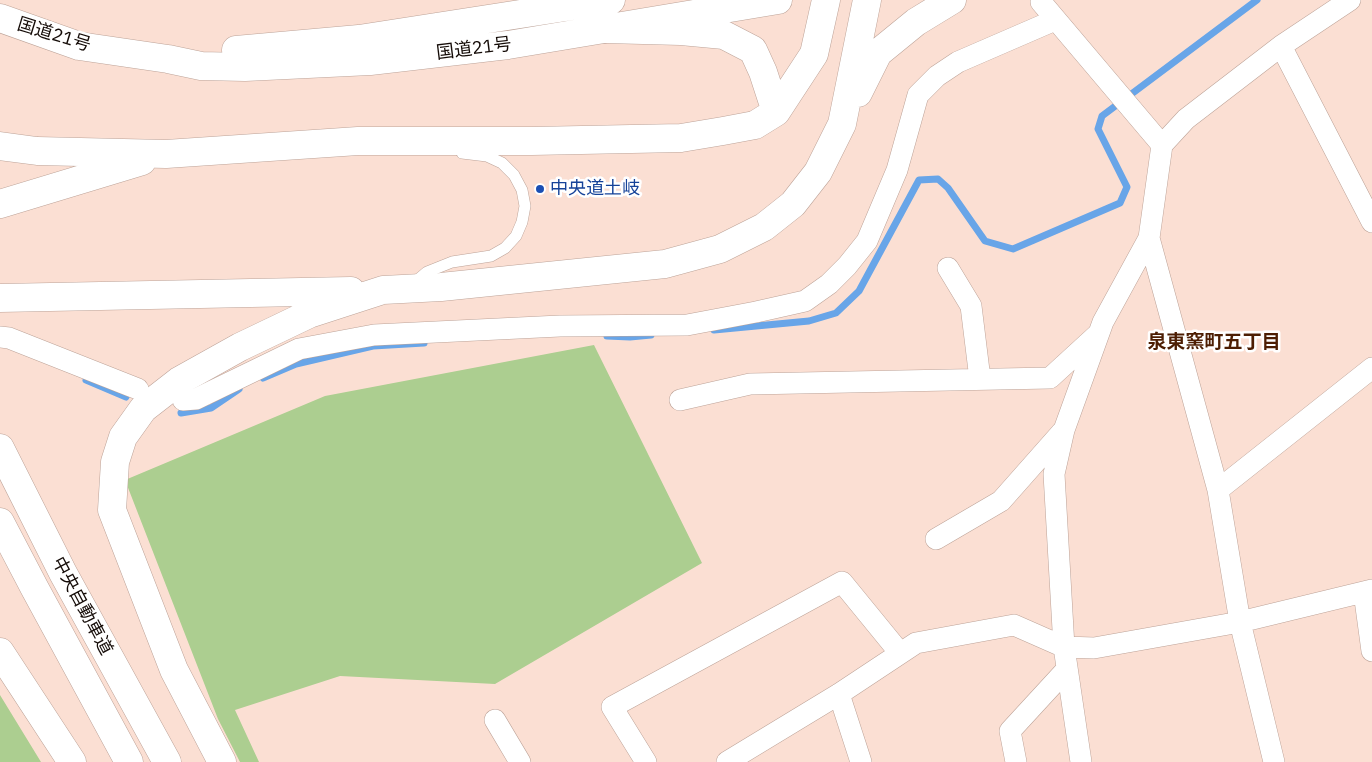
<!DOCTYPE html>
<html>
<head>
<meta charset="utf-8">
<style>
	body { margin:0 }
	canvas { display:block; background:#fbdfd3 }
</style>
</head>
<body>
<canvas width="1372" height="762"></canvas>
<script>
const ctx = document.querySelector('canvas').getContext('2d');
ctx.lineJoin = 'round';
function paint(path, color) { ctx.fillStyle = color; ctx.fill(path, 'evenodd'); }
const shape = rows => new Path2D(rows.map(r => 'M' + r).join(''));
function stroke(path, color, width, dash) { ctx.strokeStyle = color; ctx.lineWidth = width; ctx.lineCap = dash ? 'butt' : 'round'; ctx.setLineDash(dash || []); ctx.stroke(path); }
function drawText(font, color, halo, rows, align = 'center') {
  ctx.font = font + ' "IBM Plex Sans","Noto Sans JP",sans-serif'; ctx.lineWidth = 5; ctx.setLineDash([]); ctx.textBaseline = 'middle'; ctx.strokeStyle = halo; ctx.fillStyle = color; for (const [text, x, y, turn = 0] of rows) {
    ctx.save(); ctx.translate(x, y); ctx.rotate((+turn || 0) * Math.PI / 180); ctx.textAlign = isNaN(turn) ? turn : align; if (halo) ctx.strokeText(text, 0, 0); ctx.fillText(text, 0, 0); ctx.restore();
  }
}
paint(shape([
	[594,345,702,563,495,684,340,676,235,710,259,762,240,762,218,719,125,480,325,396],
	[0,695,41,762,0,762]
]), '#acce90');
stroke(shape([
	[714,330,809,321,836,313,859,291,919,180,938,179,948,188,985,241,1013,249,1120,203,1127,187,1098,129,1102,116,1257,0],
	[607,336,630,337,651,335],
	[263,378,296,364,373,346,424,343],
	[86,380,126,397],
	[181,413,211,408,239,389]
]), '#68a5e8', 7);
const service = shape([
	[414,283,427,272,452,262,491,256,505,248,516,236,522,222,525,206,522,190,514,175,502,163,487,156,462,153]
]);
const minor = shape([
	[1041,2,1162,145],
	[1281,46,1372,222],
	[948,268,971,306,980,379],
	[0,337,9,338,138,389],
	[183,400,196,399,299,349,374,335,560,326,687,325,756,312,805,301,829,284,847,266,867,241,897,170,918,95,937,76,958,62,1055,20],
	[680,400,750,384,1050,378,1098,334],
	[1218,490,1372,368],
	[936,539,1001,501,1062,432],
	[1364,592,1372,651],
	[839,694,861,762],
	[495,720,520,762],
	[646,762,612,707,842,582,900,653],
	[727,762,839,694,916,643,1014,625,1064,647,1094,648,1240,622,1372,590],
	[1016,762,1010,731,1067,669],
	[1081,762,1064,647,1054,474,1064,430,1103,322,1149,238],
	[1274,762,1240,622,1218,490,1149,238,1162,145,1186,119,1281,46,1350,0]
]);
const trunk = shape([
	[0,18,79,46,168,59,201,66,245,67,370,61,508,45,778,0],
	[236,50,359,39,611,0]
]);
const motorway = shape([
	[605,29,681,31,724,35,753,50,763,72,776,112],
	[858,93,878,53,916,22,952,0],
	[0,146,37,151,166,154,358,141,532,141,681,138,723,131,755,125,776,112,814,54,826,0],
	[0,204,142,161],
	[0,298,351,291],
	[0,448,63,573,167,762],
	[0,522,34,587,129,762],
	[0,652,72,762],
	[222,762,174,670,112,510,115,462,123,437,143,409,179,381,240,347,309,314,383,290,441,287,665,264,720,249,764,227,793,204,818,172,842,124,867,0]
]);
stroke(service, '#bda398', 12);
stroke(minor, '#bda398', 22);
stroke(trunk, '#bda398', 29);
stroke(motorway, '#bda398', 29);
stroke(service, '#fff', 11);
stroke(minor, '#fff', 21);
stroke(trunk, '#fff', 28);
stroke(motorway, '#fff', 28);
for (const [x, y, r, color] of [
	[540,189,5,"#1a4fb4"]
]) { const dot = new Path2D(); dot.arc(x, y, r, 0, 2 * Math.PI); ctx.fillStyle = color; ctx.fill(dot); stroke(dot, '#fff', 2); }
drawText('18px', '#140b07', '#fff', [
	["国道21号",54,35,17],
	["国道21号",474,49,-7],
	["中央自動車道",82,606,62]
]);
drawText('18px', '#164399', '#fff', [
	["中央道土岐",550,189]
], 'left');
drawText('bold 19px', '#4d1e03', '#fff', [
	["泉東窯町五丁目",1214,343]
]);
</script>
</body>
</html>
